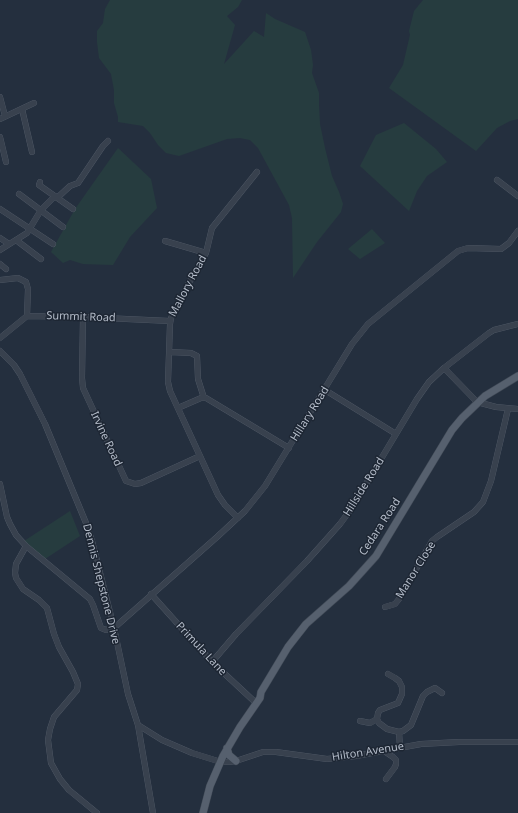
<!DOCTYPE html>
<html>
<head>
<meta charset="utf-8">
<style>
	body { margin:0 }
	canvas { display:block; background:#242f3e }
</style>
</head>
<body>
<canvas width="518" height="813"></canvas>
<script>
const ctx = document.querySelector('canvas').getContext('2d');
ctx.lineJoin = 'round';
function paint(path, color) { ctx.fillStyle = color; ctx.fill(path, 'evenodd'); }
const shape = rows => new Path2D(rows.map(r => 'M' + r).join(''));
function stroke(path, color, width, dash) { ctx.strokeStyle = color; ctx.lineWidth = width; ctx.lineCap = dash ? 'butt' : 'round'; ctx.setLineDash(dash || []); ctx.stroke(path); }
function drawText(font, color, halo, rows, align = 'center') {
  ctx.font = font + ' "Noto Sans",sans-serif'; ctx.lineWidth = 3; ctx.setLineDash([]); ctx.textBaseline = 'middle'; ctx.strokeStyle = halo; ctx.fillStyle = color; for (const [text, x, y, turn = 0] of rows) {
    ctx.save(); ctx.translate(x, y); ctx.rotate((+turn || 0) * Math.PI / 180); ctx.textAlign = isNaN(turn) ? turn : align; if (halo) ctx.strokeText(text, 0, 0); ctx.fillText(text, 0, 0); ctx.restore();
  }
}
paint(shape([
	[110,0,242,0,238,7,227,16,235,25,224,64,254,31,264,37,266,13,275,19,305,32,311,50,313,65,312,73,319,93,319,104,320,124,325,148,332,176,339,192,343,204,341,212,317,242,293,278,292,218,289,205,258,148,250,140,240,138,227,139,179,156,166,153,158,145,150,133,143,126,118,122,118,117,114,103,114,90,111,74,99,58,97,42,97,31,103,23,105,9],
	[423,0,518,0,518,119,510,121,497,128,476,151,389,88,403,65,410,35,409,31,414,11],
	[404,123,436,149,447,162,427,176,417,191,409,211,360,166,376,135],
	[118,148,151,179,157,208,130,237,113,265,83,264,70,260,63,263,51,252,75,209],
	[372,229,385,243,360,259,348,249],
	[70,511,80,536,45,559,24,541]
]), '#263c3f');
const minor = shape([
	[0,97,5,116],
	[22,109,32,152],
	[0,119,34,103],
	[0,137,6,162],
	[497,180,518,196],
	[40,182,39,185,73,209],
	[19,194,63,227],
	[57,198,70,186,78,183,103,146,108,141],
	[0,209,53,244],
	[0,238,9,244],
	[16,240,41,259],
	[165,241,206,253],
	[0,250,27,233,41,210,55,196],
	[0,264,6,269],
	[0,280,18,278,26,282,28,289,27,316],
	[83,317,82,378,83,388,126,481,135,484,141,483,200,456],
	[0,338,27,316,83,317,170,321],
	[0,351,14,365,20,374,45,424,86,523,92,541,114,628,128,694,138,725,153,813],
	[170,352,191,353,197,356,198,379,204,398],
	[444,368,477,402,496,407,518,409],
	[325,390,396,434],
	[178,408,201,398,206,398,289,448],
	[0,484,7,517,10,524,16,535,26,546,90,599,93,605,101,628,106,630,114,628,217,537,245,511,265,486,352,344,368,324,458,251,468,248,501,249,509,243,518,231],
	[238,518,225,505,218,495,170,391,168,382,170,324,171,318,186,288,206,253,212,228,257,172],
	[26,546,16,564,15,573,16,578,23,589,39,600,47,608,54,634,59,647,73,672,78,684,77,690,54,717,50,729,48,740,51,763,60,779,69,790,97,813],
	[151,594,212,662,256,703],
	[385,607,395,604,399,599,432,541,437,537,474,512,483,502,491,481,508,409],
	[212,662,236,634,307,561,340,524,351,509,417,399,429,382,444,368,489,333,494,330,518,324],
	[388,674,395,678,399,681,402,687,402,694,398,703,380,710,378,713,377,719,379,723,387,729,399,732,403,731,411,725,423,696,427,692,435,688,442,693],
	[360,721,370,723,377,719],
	[138,725,162,740,192,753,221,762,229,762,236,761,263,752,276,752,327,759,356,756,421,744,459,742,518,742],
	[399,732,400,747],
	[384,751,393,757,396,760,396,764,395,767,386,779]
]);
const major = shape([
	[227,748,229,755,236,761],
	[203,813,210,786,223,756,240,727,260,698,261,692,288,647,306,624,349,586,376,556,452,430,462,418,485,396,518,376]
]);
stroke(minor, '#565f6c', 6);
stroke(major, '#414a57', 8);
stroke(minor, '#38414e', 5.5);
stroke(major, '#56606e', 7);
drawText('11px', '#b4bcc9', '#1d2633', [
	["Mallory Road",188,286,-62],
	["Summit Road",81,317,2],
	["Hillary Road",310,414,-58],
	["Irvine Road",106,439,65],
	["Hillside Road",364,487,-58],
	["Cedara Road",380,527,-57],
	["Manor Close",416,570,-58],
	["Dennis Shepstone Drive",101,584,76],
	["Primula Lane",201,649,47],
	["Hilton Avenue",368,752,-9]
]);
</script>
</body>
</html>
